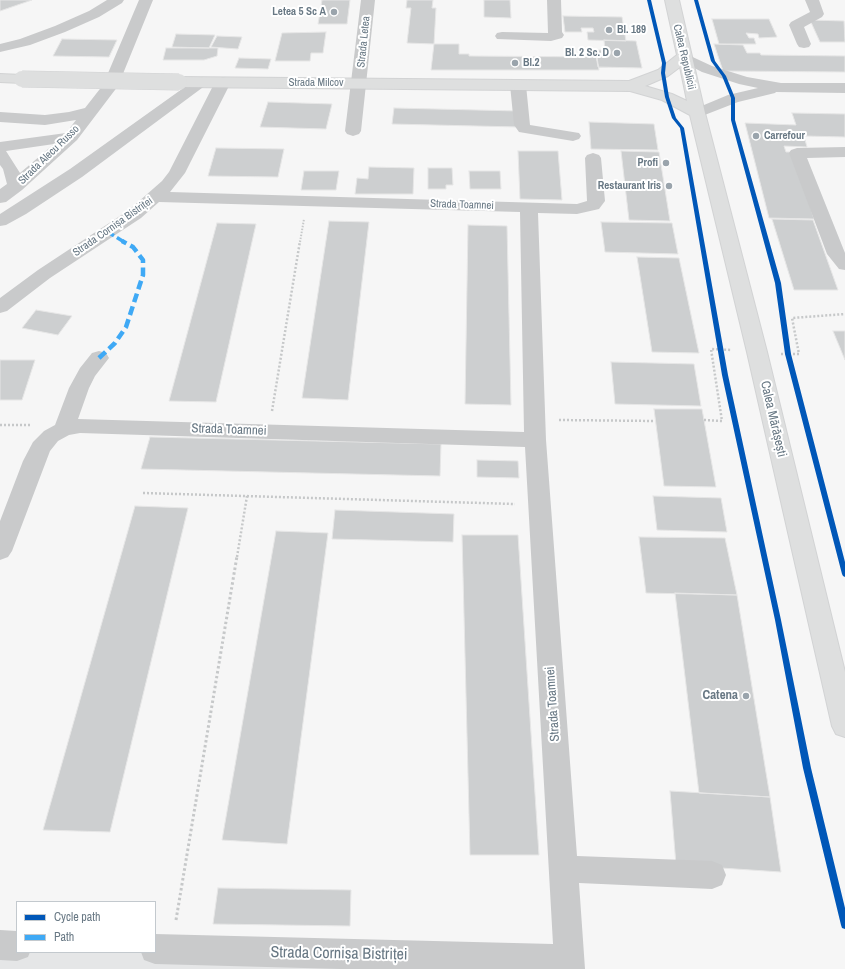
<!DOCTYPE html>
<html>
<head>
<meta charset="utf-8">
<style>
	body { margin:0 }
	#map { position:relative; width:845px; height:969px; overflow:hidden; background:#f6f6f6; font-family:"Archivo Narrow",sans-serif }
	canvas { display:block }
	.legend { position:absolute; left:16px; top:901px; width:140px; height:52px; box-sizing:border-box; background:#fff; border:1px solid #c3c9ce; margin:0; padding:5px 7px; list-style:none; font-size:12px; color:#687884 }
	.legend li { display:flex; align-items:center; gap:8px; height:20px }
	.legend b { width:20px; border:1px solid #c3c9ce }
</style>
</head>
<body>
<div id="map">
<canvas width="845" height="969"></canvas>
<ul class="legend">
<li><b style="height:5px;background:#0057b8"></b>Cycle path</li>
<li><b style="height:5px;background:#3fa9f5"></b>Path</li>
</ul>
</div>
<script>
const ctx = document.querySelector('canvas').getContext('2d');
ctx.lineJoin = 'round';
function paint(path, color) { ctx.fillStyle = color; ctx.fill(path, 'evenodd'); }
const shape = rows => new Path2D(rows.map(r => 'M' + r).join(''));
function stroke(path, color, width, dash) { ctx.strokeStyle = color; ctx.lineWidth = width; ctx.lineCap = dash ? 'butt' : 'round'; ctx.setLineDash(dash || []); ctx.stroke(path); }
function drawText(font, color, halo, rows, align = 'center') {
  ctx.font = font + ' "Archivo Narrow",sans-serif'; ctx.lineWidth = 4; ctx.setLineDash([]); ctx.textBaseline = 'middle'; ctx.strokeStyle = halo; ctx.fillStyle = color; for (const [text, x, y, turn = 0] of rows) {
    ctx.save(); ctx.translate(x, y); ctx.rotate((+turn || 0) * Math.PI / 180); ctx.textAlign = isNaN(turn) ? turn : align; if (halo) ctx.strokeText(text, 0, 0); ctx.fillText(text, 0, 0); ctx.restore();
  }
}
paint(shape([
	[0,945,17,952,155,952,398,969,0,969]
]), '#e5e6e7');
const building = shape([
	[0,0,32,0,0,11,0,0],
	[322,0,350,0,347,24,318,24,322,0],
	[407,0,433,0,432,8,436,8,434,44,407,43,411,8,406,8,407,0],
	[484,0,510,0,511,18,484,17,484,0],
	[563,16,622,17,626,41,588,40,587,32,594,32,593,28,581,28,582,32,565,32,563,16],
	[712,19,769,19,777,37,759,38,758,34,746,33,749,38,754,38,756,44,719,44,712,19],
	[810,20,844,21,845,42,820,42,810,20],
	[326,32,323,53,311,53,310,61,275,61,282,33,326,32],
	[176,34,215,35,209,48,172,47,176,34],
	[217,36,242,37,238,49,211,47,217,36],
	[62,39,117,40,109,57,53,56,62,39],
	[604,40,636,41,642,68,598,67,595,50,605,50,604,40],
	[434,44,459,44,459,54,469,54,469,56,597,57,599,70,431,70,434,44],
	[714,44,743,45,747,53,760,53,761,55,845,56,845,72,723,71,714,44],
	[166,48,218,48,217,56,204,60,163,60,166,48],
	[239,58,271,59,268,69,235,68,239,58],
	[268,102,332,104,326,129,260,127,268,102],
	[394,108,518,111,519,127,392,124,394,108],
	[792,113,845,114,845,137,804,136,807,147,784,146,786,152,794,152,814,219,769,218,745,123,796,125,792,113],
	[589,122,654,124,658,150,591,149,589,122],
	[216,148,284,149,278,177,208,176,216,148],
	[518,151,558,151,562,200,520,199,518,151],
	[621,151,659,152,670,221,629,220,621,151],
	[369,167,414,168,413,194,355,194,357,178,368,179,369,167],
	[428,168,452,168,453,185,446,185,446,189,428,189,428,168],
	[304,171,339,171,336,190,301,190,304,171],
	[469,171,500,171,501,189,470,189,469,171],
	[772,219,813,220,838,290,794,290,772,219],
	[329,221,369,222,348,400,302,398,329,221],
	[601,222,672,223,678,254,605,252,601,222],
	[217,223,256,224,216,402,169,401,217,223],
	[468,225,507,226,511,405,465,404,468,225],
	[637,257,679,258,699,353,652,352,637,257],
	[36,310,72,316,58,335,22,328,36,310],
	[833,331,845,331,845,360,833,331],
	[0,360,35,360,22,400,0,400,0,360],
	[611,362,694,364,701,406,615,404,611,362],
	[654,409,702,409,716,487,664,486,654,409],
	[150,437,441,444,440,476,141,469,150,437],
	[477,460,518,461,519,478,477,477,477,460],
	[653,496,721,498,727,532,657,530,653,496],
	[135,506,188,508,110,832,43,830,135,506],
	[335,510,454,514,453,542,332,539,335,510],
	[276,531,328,533,287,844,222,840,276,531],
	[462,535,518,535,539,855,470,855,462,535],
	[639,537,725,538,737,595,646,593,639,537],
	[675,593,737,595,770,797,699,793,675,593],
	[670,791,770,797,781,872,676,865,670,791],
	[218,888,351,890,350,926,213,924,218,888]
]);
paint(building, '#cdcfd0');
stroke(building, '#e6e6e6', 1);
const major = shape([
	[665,0,679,0,705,113,767,352,845,672,845,737,836,734,832,726,747,352,690,115,662,100,630,91,179,87,174,85,171,82,174,79,179,77,629,81,658,70,677,55,665,0],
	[680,67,687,101,672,94,645,86,668,76,680,67],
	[0,74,22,75,27,76,29,79,27,82,22,83,0,82,0,74]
]);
stroke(major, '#d2d3d4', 2);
stroke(shape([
	[300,242,304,219]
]), '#c6c8c9', 2, [1.5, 1.5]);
stroke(shape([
	[781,354,799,354,792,318,845,314],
	[272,411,300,241],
	[559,420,655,421],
	[704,420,722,421,711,349,732,350],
	[0,425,30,425],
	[143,493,515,504],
	[237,557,247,496]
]), '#c6c8c9', 2.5, [2, 2]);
stroke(shape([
	[176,920,237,556]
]), '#c6c8c9', 3, [2.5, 2.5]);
paint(shape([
	[107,0,124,0,122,3,99,17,65,32,30,45,0,52,0,44,20,39,55,26,89,11,107,0],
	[139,0,153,0,118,86,77,140,22,190,6,202,0,203,0,189,7,184,3,169,0,165,0,142,66,133,76,120,45,125,0,122,0,112,45,115,69,112,85,108,103,85,139,0],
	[54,144,20,173,6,151,54,144],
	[361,0,375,0,361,131,359,134,353,136,347,134,345,131,361,0],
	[547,0,561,0,562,32,564,35,562,38,551,41,497,39,495,36,497,33,502,32,548,33,547,0],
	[805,0,819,0,824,14,822,17,804,27,811,44,809,47,804,48,799,47,797,44,789,25,791,22,810,12,805,0],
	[684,53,712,66,747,77,781,83,845,83,845,93,776,92,775,93,738,102,697,118,692,116,689,113,692,110,728,95,758,88,739,84,702,72,679,60,677,57,679,54,684,53],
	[201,77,206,79,209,82,206,85,82,177,26,214,6,225,0,226,0,214,70,169,196,79,201,77],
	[223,77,228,79,231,82,185,173,170,192,577,204,587,201,585,158,587,155,593,153,599,155,601,158,605,201,599,209,577,214,538,213,546,440,577,856,712,861,722,865,726,875,722,885,712,889,579,883,585,969,341,969,155,964,144,960,141,952,155,952,155,934,553,944,525,447,80,433,69,435,58,441,50,451,12,551,8,557,0,560,0,521,23,461,33,442,44,431,55,425,69,388,80,368,92,353,99,351,106,353,109,358,95,376,89,388,78,419,524,432,520,212,159,202,141,218,50,278,7,311,0,313,0,298,38,270,129,210,162,181,169,172,215,82,218,79,223,77],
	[518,80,523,82,526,85,530,125,579,133,581,136,579,139,573,141,519,132,514,125,510,85,513,82,518,80],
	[845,147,845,157,807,158,845,253,845,270,839,269,827,254,789,153,791,150,797,148,845,147],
	[0,930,17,931,17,952,30,952,28,957,17,961,0,960,0,930]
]), '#c9cacb');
paint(major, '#dedfdf');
const majorBridge = shape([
	[22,79,179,82]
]);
stroke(majorBridge, '#d2d3d4', 17, []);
stroke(majorBridge, '#dedfdf', 16);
stroke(shape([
	[108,232,124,242]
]), '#3fa9f5', 3.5, [7, 3.5]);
stroke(shape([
	[99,358,115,343,126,327,143,275,143,260,133,247,122,241]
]), '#3fa9f5', 4.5, [9, 4.5]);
paint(shape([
	[647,0,651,0,666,63,665,73,669,97,676,118,684,128,728,375,781,620,811,768,845,908,845,929,842,928,841,925,803,768,775,620,722,375,680,128,672,118,665,97,661,73,662,63,647,0],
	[694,0,698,0,715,61,726,76,735,98,735,120,781,283,791,354,845,562,845,577,843,576,842,574,785,354,775,283,731,120,731,98,722,76,711,61,694,0]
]), '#0057b8');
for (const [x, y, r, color] of [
	[334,12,4,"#9aa4ac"],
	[609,30,4,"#9aa4ac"],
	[617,53,4,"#9aa4ac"],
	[515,63,4,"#9aa4ac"],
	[756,136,4,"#9aa4ac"],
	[666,163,4,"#9aa4ac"],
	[669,186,4,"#9aa4ac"],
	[746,696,4,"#9aa4ac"]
]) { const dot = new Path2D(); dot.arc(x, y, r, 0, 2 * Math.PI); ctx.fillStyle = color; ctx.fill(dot); stroke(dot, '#fff', 1.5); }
drawText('bold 11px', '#687884', '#fff', [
	["Letea 5 Sc A",326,12],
	["Bl. 189",617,30,"left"],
	["Bl. 2 Sc. D",609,53],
	["Bl.2",523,63,"left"],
	["Carrefour",764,136,"left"],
	["Profi",658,163],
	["Restaurant Iris",661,186]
], 'right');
drawText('11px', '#687884', '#fff', [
	["Strada Letea",364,42,-84],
	["Calea Republicii",684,57,77],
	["Strada Milcov",316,83],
	["Strada Alecu Russo",49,155,-44],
	["Strada Toamnei",462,205,2],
	["Strada Cornișa Bistriței",113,227,-35]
]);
drawText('13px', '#687884', '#fff', [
	["Calea Mărășești",773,419,77],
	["Strada Toamnei",229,430,2],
	["Strada Toamnei",553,704,-94]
]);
drawText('bold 13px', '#687884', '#fff', [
	["Catena",738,696]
], 'right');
drawText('16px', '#687884', '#fff', [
	["Strada Cornișa Bistriței",339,954,1]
]);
</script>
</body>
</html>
